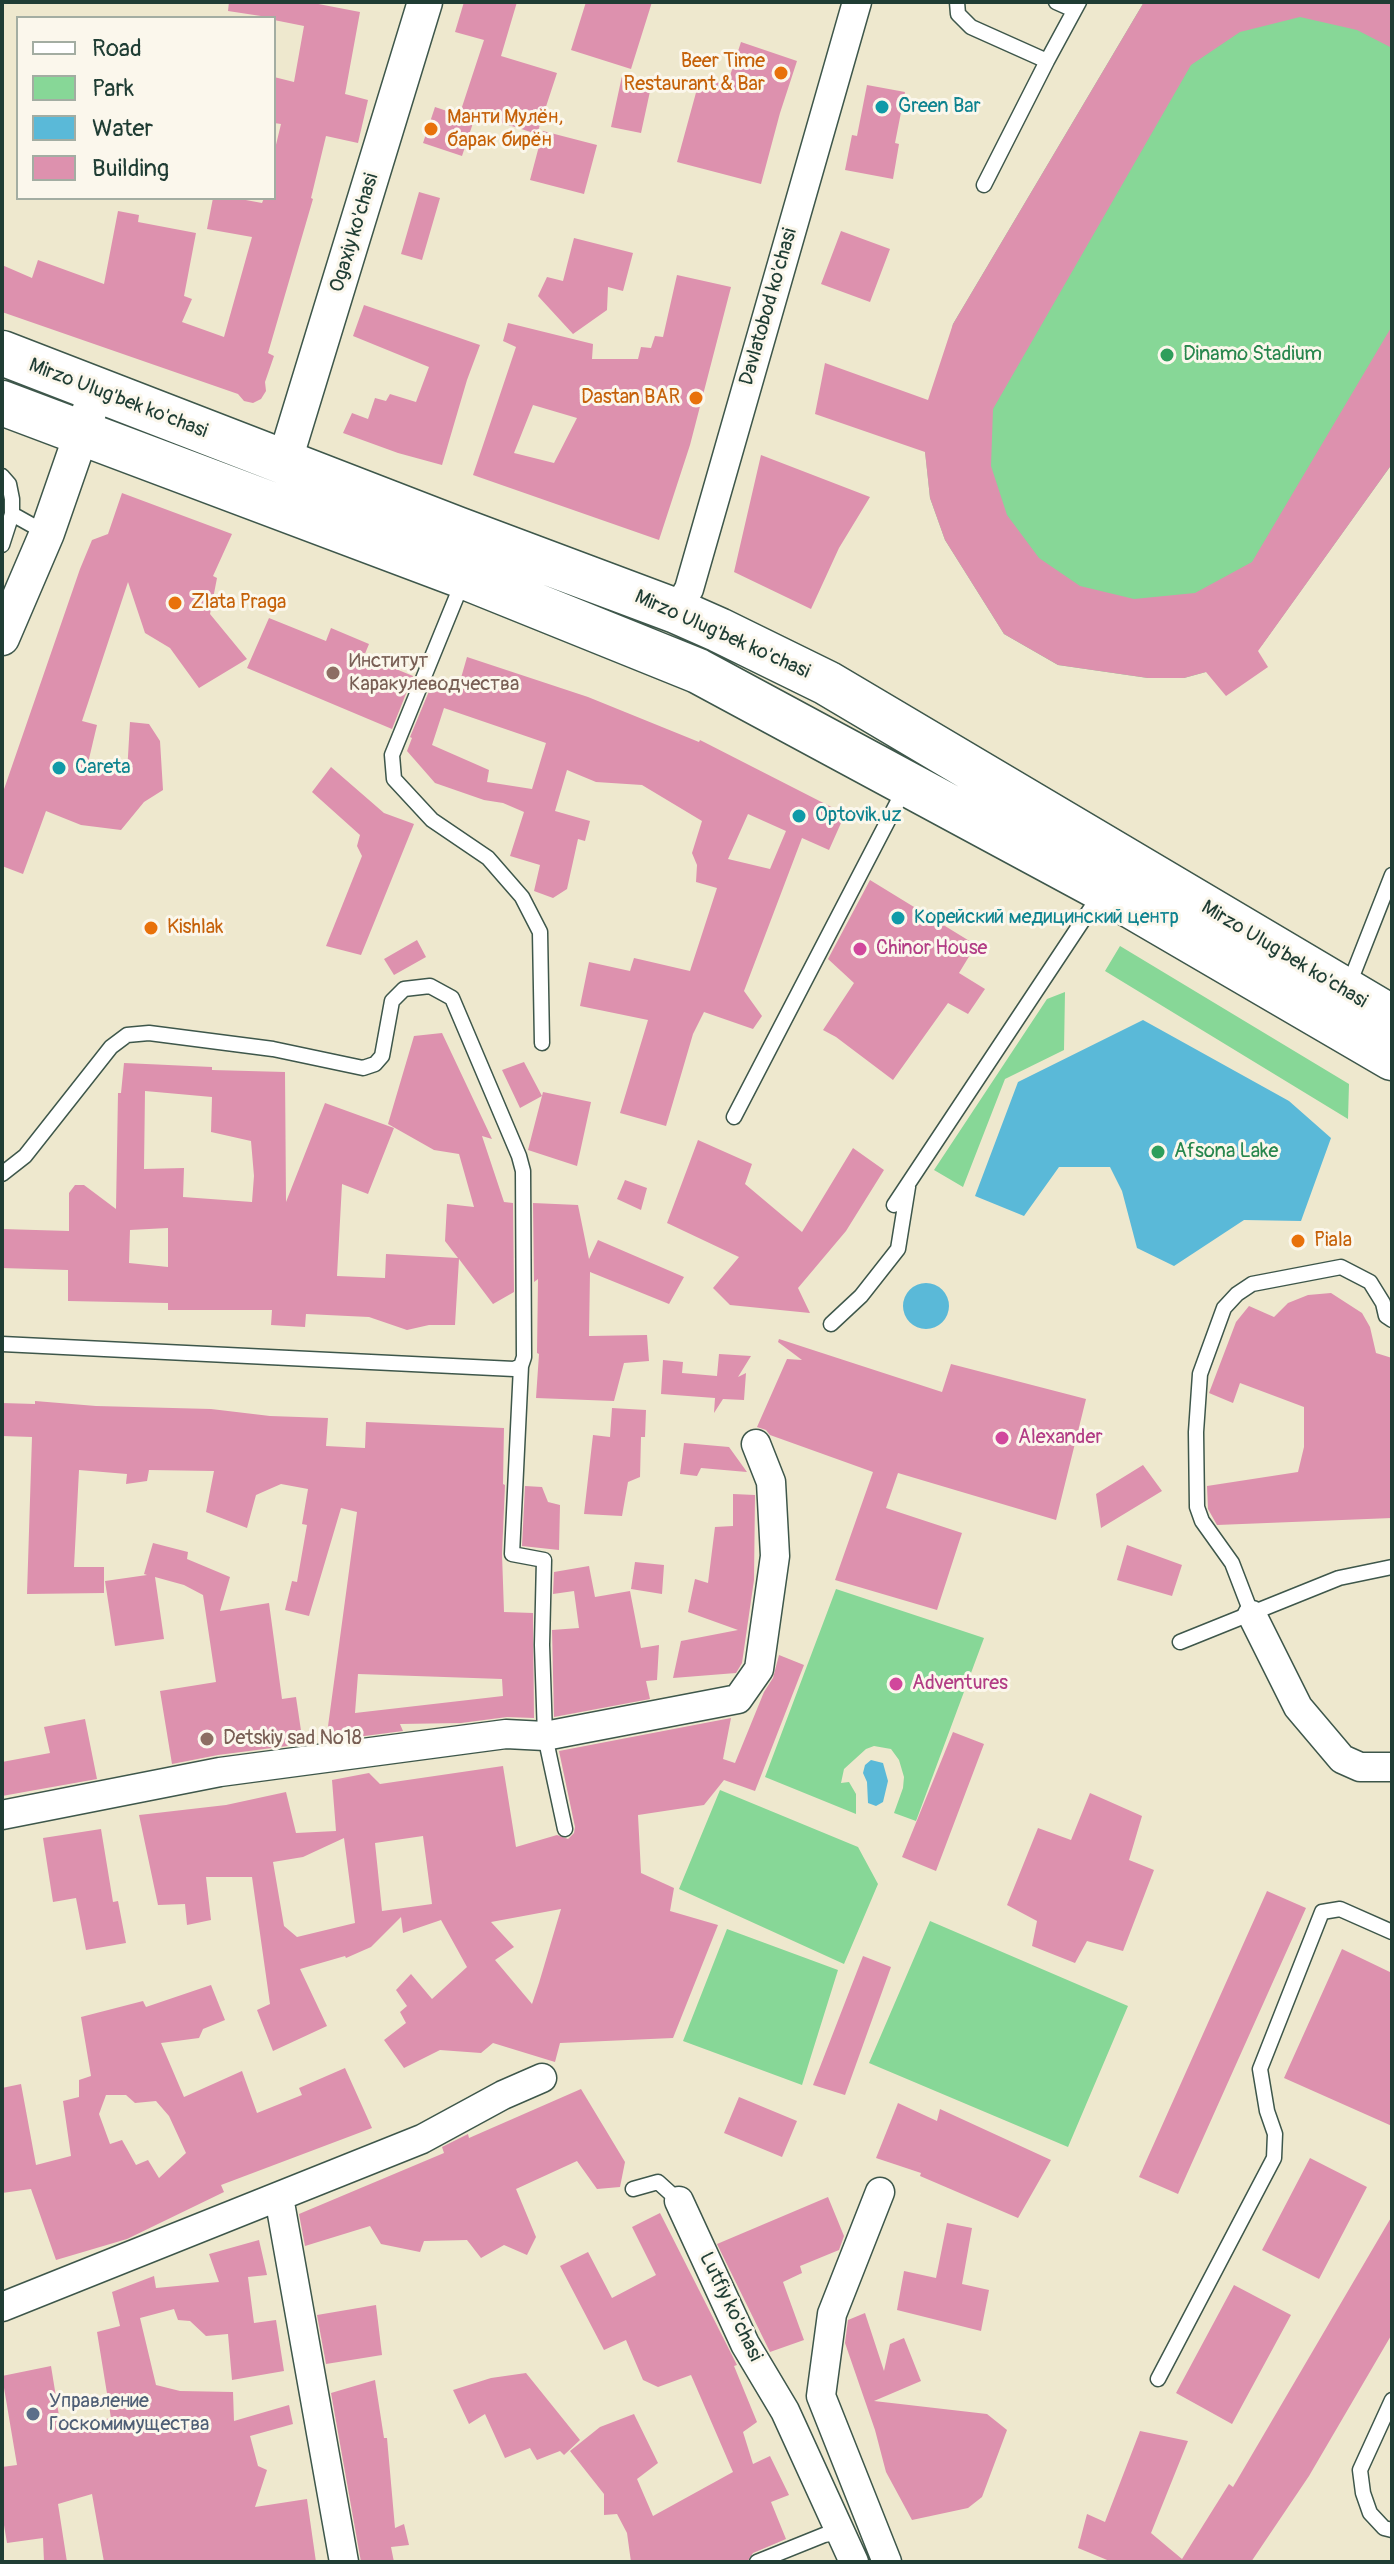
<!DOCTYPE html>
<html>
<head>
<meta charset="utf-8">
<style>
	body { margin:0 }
	#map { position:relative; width:1394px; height:2564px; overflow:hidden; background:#eee8ce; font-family:Pangolin,sans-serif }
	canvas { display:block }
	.frame { position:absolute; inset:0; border:4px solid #1f3d34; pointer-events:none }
	.legend { position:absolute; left:16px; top:16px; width:260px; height:184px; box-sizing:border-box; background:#fbf7ec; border:2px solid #a3ada2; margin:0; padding:10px 14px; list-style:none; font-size:24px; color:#1f3d34 }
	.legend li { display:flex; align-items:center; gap:16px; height:40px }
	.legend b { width:40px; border:2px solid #a3ada2 }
</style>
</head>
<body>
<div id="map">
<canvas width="1394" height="2564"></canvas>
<div class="frame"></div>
<ul class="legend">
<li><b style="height:10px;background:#fff"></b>Road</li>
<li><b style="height:22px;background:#87d797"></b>Park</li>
<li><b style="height:22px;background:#5ab9d8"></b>Water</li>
<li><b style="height:22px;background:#dd91ae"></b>Building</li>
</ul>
</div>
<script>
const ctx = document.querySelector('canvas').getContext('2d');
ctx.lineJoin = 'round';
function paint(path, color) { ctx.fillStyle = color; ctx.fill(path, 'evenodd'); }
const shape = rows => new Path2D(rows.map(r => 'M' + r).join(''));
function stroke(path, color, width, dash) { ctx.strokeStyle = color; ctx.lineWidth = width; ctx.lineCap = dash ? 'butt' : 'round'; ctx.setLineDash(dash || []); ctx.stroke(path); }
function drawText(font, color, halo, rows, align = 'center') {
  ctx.font = font + ' Pangolin,sans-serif'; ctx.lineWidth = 6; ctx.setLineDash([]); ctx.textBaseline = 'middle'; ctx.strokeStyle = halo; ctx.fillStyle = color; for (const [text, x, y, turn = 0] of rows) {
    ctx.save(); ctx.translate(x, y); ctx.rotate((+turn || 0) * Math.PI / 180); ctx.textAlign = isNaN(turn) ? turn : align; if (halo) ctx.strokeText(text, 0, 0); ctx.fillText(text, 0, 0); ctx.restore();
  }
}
paint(shape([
	[1144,2,1392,2,1392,464,1262,645,1224,667,1184,678,1148,678,1058,665,1004,634,945,540,930,498,925,451,953,324],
	[1120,946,1349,1084,1348,1119,1105,971],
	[1065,992,1064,1050,1005,1079,963,1187,934,1170,1047,999],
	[836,1589,984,1638,916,1821,894,1813,903,1788,904,1777,899,1760,891,1749,874,1746,866,1749,844,1769,841,1783,849,1782,856,1794,856,1814,765,1777],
	[720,1790,858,1847,878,1884,844,1964,679,1889],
	[930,1921,1128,2006,1068,2147,869,2063],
	[727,1929,838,1970,802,2085,683,2041]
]), '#87d797');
paint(shape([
	[1143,1020,1289,1101,1331,1138,1301,1221,1244,1220,1174,1266,1137,1248,1122,1191,1110,1167,1059,1167,1024,1216,975,1196,1018,1082],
	'903 1306a23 23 0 1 1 46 0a23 23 0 1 1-46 0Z',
	[871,1760,883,1763,888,1781,883,1802,876,1806,868,1803,867,1782,863,1773,865,1765]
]), '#5ab9d8');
paint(shape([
	[229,2,308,2,360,12,345,94,368,100,358,143,326,136,311,198,313,199,268,353,274,356,265,382,266,391,261,399,253,403,244,401,238,394,2,312,2,265,32,278,38,260,104,284,118,211,139,215,138,222,196,233,184,296,192,299,182,322,224,337,252,237,207,229,213,198,235,198,262,203,264,198,274,198,274,153,281,124,274,123,274,77,294,82,304,26,274,20,274,18,228,11],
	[464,2,517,2,501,56,557,73,537,134,461,110,484,40,455,32],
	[586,2,652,2,631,69,571,50],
	[1144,2,1392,2,1392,48,1357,30,1300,17,1240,32,1191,65,993,409,991,466,1007,515,1039,558,1080,586,1134,599,1195,593,1252,562,1392,326,1392,464,1258,651,1268,667,1226,696,1206,672,1184,678,1148,678,1058,665,1004,634,945,540,930,498,925,452,815,414,825,363,928,400,953,324],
	[741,42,797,61,780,113,761,184,677,162,700,78,727,85],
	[622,76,652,82,641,133,611,127],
	[867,85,905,92,895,143,899,144,893,179,845,170,852,135,857,136],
	[435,107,474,120,462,156,423,143],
	[543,131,597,145,584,194,530,180],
	[419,192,440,198,422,260,401,254],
	[841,231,890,249,870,302,821,284],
	[574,238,633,253,623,291,608,287,607,310,573,334,538,296,547,277,563,281],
	[677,275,731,287,690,445,659,540,473,475,516,347,503,341,508,323,593,344,592,359,638,359,641,347,651,348,655,336,663,337],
	[533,405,577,418,554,463,514,453],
	[364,305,480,345,467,380,442,465,398,453,343,433,352,413,368,419,375,398,386,401,390,394,416,402,429,367,353,336],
	[761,455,870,497,839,548,811,609,734,572],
	[122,493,232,534,213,576,217,578,210,614,247,659,199,688,170,648,145,633,128,582,82,721,97,725,88,763,127,773,130,722,149,724,160,741,163,790,144,802,121,830,81,825,46,811,23,874,2,866,2,795,80,569,92,540,108,534],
	[269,618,326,641,331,628,369,644,364,656,413,676,392,729,247,668],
	[467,657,588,697,699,742,700,740,845,814,829,850,802,838,744,991,762,1016,753,1029,704,1012,693,1034,666,1126,620,1113,648,1020,580,1006,589,962,630,971,634,958,690,971,717,888,696,882,697,865,692,853,702,821,642,785,596,782,567,770,555,811,590,821,585,841,578,839,567,889,553,898,534,891,540,865,510,856,524,812,503,803,484,800,435,783,407,751,412,738,410,737,432,684,457,692],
	[444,708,546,743,532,789,487,782,489,770,432,745],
	[748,814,786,831,770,869,728,859],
	[331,767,384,813,414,824,361,955,326,946,362,856,357,846,360,835,312,792],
	[870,880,976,945,959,973,985,989,968,1014,948,1003,893,1080,836,1037,823,1030,854,983,828,959],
	[417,940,426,957,394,975,384,959],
	[442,1033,492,1139,482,1136,504,1202,513,1203,514,1292,493,1304,459,1259,455,1325,429,1325,407,1330,369,1317,306,1314,305,1327,271,1325,272,1310,168,1310,168,1303,68,1301,68,1270,2,1268,2,1229,69,1231,69,1193,75,1185,84,1185,116,1209,118,1093,121,1093,124,1063,212,1067,212,1070,285,1072,286,1202,325,1103,394,1128,368,1194,342,1184,337,1276,385,1278,386,1254,458,1258,445,1241,447,1204,474,1207,459,1154,434,1150,388,1124,414,1036],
	[145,1091,212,1097,211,1132,251,1141,254,1176,252,1202,183,1197,184,1168,144,1169],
	[168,1228,168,1267,129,1263,130,1230],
	[524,1062,542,1096,543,1092,591,1102,577,1166,528,1150,542,1096,520,1108,502,1070],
	[698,1140,752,1164,745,1184,802,1232,853,1148,884,1170,846,1231,798,1288,810,1313,730,1305,713,1288,739,1257,667,1223],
	[625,1180,647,1188,641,1210,617,1199],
	[533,1203,578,1205,589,1259,598,1240,684,1277,669,1304,590,1272,589,1336,647,1335,649,1361,624,1363,614,1401,536,1398,539,1354,537,1353,538,1279,534,1282],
	[1331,1293,1362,1313,1370,1327,1376,1353,1392,1358,1392,1518,1217,1525,1208,1509,1207,1486,1298,1472,1304,1447,1304,1407,1240,1383,1233,1403,1209,1393,1236,1322,1249,1306,1274,1317,1288,1303,1308,1295],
	[779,1339,942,1392,951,1364,1086,1399,1056,1520,898,1473,886,1508,962,1533,937,1610,835,1580,873,1472,770,1435,766,1430,757,1427,787,1359,802,1360,778,1342],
	[719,1354,751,1356,738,1377,746,1373,744,1400,723,1399,714,1413,715,1398,661,1394,663,1360,683,1362,682,1373,717,1376],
	[35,1401,96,1406,211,1409,270,1416,328,1418,326,1446,365,1448,366,1422,504,1428,503,1484,505,1485,502,1554,504,1612,533,1613,534,1718,507,1717,461,1723,400,1724,403,1731,326,1741,357,1512,341,1508,309,1616,285,1610,292,1581,297,1582,307,1525,302,1524,308,1489,281,1484,256,1495,247,1528,206,1512,214,1471,149,1470,147,1481,126,1484,127,1474,79,1470,74,1567,104,1567,104,1593,27,1594,32,1437,2,1436,2,1403,35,1404],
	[358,1674,502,1679,503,1696,355,1713],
	[612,1408,646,1410,645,1437,641,1437,640,1477,628,1482,622,1516,584,1514,593,1435,610,1437],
	[684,1443,729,1447,747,1472,701,1468,697,1476,680,1474],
	[1143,1465,1162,1491,1101,1528,1096,1494],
	[525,1486,542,1487,548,1502,560,1505,559,1550,522,1546],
	[733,1494,755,1495,754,1580,742,1663,736,1673,673,1678,681,1641,738,1630,688,1612,695,1579,708,1583,715,1527,733,1526],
	[153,1543,188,1552,187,1559,230,1577,220,1611,269,1603,282,1699,296,1697,303,1744,218,1755,172,1764,160,1691,216,1682,203,1595,184,1585,155,1577,164,1639,115,1646,105,1581,147,1575,144,1574],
	[1127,1545,1182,1565,1172,1596,1117,1580],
	[635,1562,664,1565,662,1594,631,1589],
	[589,1566,595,1597,630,1591,641,1648,659,1645,657,1680,646,1681,650,1699,554,1717,552,1630,579,1628,574,1591,553,1594,554,1572],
	[779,1655,804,1665,755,1791,724,1780,704,1805,638,1815,641,1873,674,1888,670,1911,718,1925,673,2038,560,2043,555,2062,493,2043,481,2053,440,2050,404,2068,384,2040,406,2023,400,2012,407,2006,396,1990,411,1974,432,1999,467,1967,441,1920,403,1933,401,1917,371,1947,346,1958,345,1956,300,1969,327,2026,273,2051,257,2010,270,2004,252,1877,206,1877,211,1920,187,1925,185,1904,158,1905,139,1815,226,1805,286,1792,296,1833,336,1831,332,1780,369,1773,380,1784,503,1766,516,1847,557,1835,568,1839,574,1833,575,1827,559,1751,731,1718,723,1759,735,1763,764,1692,773,1678],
	[423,1836,432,1904,382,1911,375,1843],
	[344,1838,355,1923,297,1937,284,1926,273,1862,303,1857],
	[561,1909,539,1983,532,2004,495,1960,514,1947,491,1922],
	[85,1719,97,1779,2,1796,2,1762,50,1753,44,1727],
	[953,1732,984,1744,936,1871,902,1857],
	[1090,1793,1142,1816,1129,1860,1154,1870,1123,1951,1087,1941,1075,1963,1032,1946,1037,1921,1007,1905,1038,1828,1071,1840],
	[101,1829,113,1902,118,1901,126,1943,86,1950,76,1898,53,1902,43,1838],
	[1267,1891,1306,1908,1178,2194,1139,2177],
	[1342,1949,1392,1973,1392,2126,1284,2078],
	[863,1956,891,1967,845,2095,813,2085],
	[211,1985,225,2020,203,2029,199,2038,161,2043,184,2097,242,2071,257,2113,302,2095,299,2088,345,2068,372,2128,221,2185,224,2192,127,2239,56,2260,31,2189,2,2193,2,2088,21,2084,36,2165,71,2156,63,2101,79,2097,79,2080,91,2076,81,2017,143,2001,146,2007],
	[106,2095,126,2095,135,2103,156,2101,169,2116,186,2153,159,2178,148,2160,136,2165,122,2140,110,2144,99,2114],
	[581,2089,625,2162,620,2187,597,2189,577,2161,516,2189,536,2237,527,2255,504,2245,481,2258,467,2240,424,2241,420,2252,381,2244,370,2226,305,2246,299,2214,444,2153,442,2147,468,2134,469,2138],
	[739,2097,797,2121,782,2157,724,2133],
	[898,2103,937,2121,940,2109,1051,2160,1018,2218,920,2176,921,2173,876,2158],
	[1310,2158,1367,2187,1319,2279,1262,2250],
	[828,2197,844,2236,839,2250,800,2266,802,2273,783,2282,804,2340,770,2352,717,2244],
	[660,2213,737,2365,734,2366,757,2422,743,2432,753,2464,770,2456,789,2495,771,2502,786,2539,753,2553,747,2562,631,2562,627,2533,617,2514,604,2515,604,2494,570,2451,600,2427,634,2414,658,2463,637,2479,653,2516,733,2472,691,2375,658,2387,643,2380,626,2340,604,2350,560,2266,588,2252,612,2298,656,2275,632,2227],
	[1392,2216,1392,2334,1309,2476,1251,2562,1112,2562,1078,2548,1087,2514,1105,2522,1140,2431,1188,2441,1151,2533,1182,2559,1229,2484,1233,2487],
	[947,2223,972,2228,962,2284,989,2290,981,2331,897,2310,904,2271,936,2278],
	[259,2240,267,2275,248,2277,254,2323,276,2320,284,2371,232,2380,228,2334,206,2336,190,2321,178,2320,174,2309,140,2318,156,2385,180,2391,233,2392,234,2421,289,2405,293,2424,250,2436,258,2466,267,2470,255,2507,307,2499,316,2562,104,2562,92,2494,58,2504,67,2562,44,2562,43,2538,7,2543,2,2513,2,2467,17,2465,2,2376,51,2366,61,2428,111,2418,97,2332,120,2326,112,2292,154,2276,156,2288,219,2282,209,2254],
	[1234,2285,1291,2315,1232,2424,1176,2393],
	[376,2305,382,2355,326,2364,317,2315],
	[865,2313,884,2371,890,2344,904,2338,921,2381,874,2401,987,2414,1007,2430,982,2497,968,2508,912,2520,886,2472,875,2430,845,2343,848,2320],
	[526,2373,580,2440,564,2455,560,2451,537,2460,530,2448,505,2458,485,2414,469,2424,453,2390,491,2378],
	[375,2380,384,2438,387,2438,395,2528,404,2524,409,2545,391,2547,394,2562,361,2562,331,2393]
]), '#dd91ae');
const service = shape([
	[957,2,958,14,971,27,1047,61,1079,2],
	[1056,2,1074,10],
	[984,185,1047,61],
	[2,476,9,484,12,499,12,514,2,545],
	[12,514,46,533],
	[463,581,392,755,394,779,432,820,488,858,522,897,540,932,542,1043],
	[1348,987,1392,875],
	[734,1117,906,786],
	[2,1174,25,1156,111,1047,127,1035,149,1033,273,1049,363,1068,375,1064,382,1056,392,1001,404,989,430,986,452,998,519,1156,523,1171,524,1357,521,1366,514,1369,2,1344],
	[894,1205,1101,893],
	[831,1324,861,1296,898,1249,908,1187],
	[521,1366,512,1554,544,1560,542,1645,545,1736,565,1829],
	[1252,1615,1232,1563,1202,1521,1197,1507,1196,1432,1200,1374,1224,1308,1237,1294,1252,1284,1341,1267,1370,1282,1383,1303,1386,1316,1392,1320],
	[1180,1642,1339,1578,1392,1567],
	[633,2189,658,2182,679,2201],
	[1158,2379,1274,2158,1275,2134,1267,2111,1260,2069,1322,1912,1340,1909,1392,1932],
	[1392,2400,1360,2470,1363,2493,1370,2513,1384,2528,1392,2530],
	[757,2562,824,2535,841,2532]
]);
const minor = shape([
	[676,611,689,589,857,2],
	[1252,1615,1298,1707,1342,1759,1360,1767,1392,1767],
	[2,1815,220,1772,506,1734,545,1736,738,1699,759,1669,775,1556,771,1482,756,1444],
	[880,2192,832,2314,821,2396,887,2562],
	[279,2197,344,2562],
	[679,2201,745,2344,785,2411,854,2562],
	[2,2307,422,2139,503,2095,542,2078]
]);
const tertiary = shape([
	[284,463,425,2],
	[2,638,47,533,97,389]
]);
const primary = shape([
	[2,353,457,529,676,611,719,630,827,683,1392,1018],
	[2,403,465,577,698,671,1104,890,1392,1058]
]);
stroke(service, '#3e574b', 17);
stroke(minor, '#3e574b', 31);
stroke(tertiary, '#3e574b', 37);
stroke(primary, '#3e574b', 47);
stroke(service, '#fff', 14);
stroke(minor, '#fff', 28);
stroke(tertiary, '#fff', 34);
stroke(primary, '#fff', 44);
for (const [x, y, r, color] of [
	[781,73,8,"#e8710a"],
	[882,107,8,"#0f9aa8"],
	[431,129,8,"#e8710a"],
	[1167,355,8,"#2e9e5b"],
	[696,398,8,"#e8710a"],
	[175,603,8,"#e8710a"],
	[333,673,8,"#8d6e63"],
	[59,768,8,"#0f9aa8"],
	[799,816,8,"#0f9aa8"],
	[898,918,8,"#0f9aa8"],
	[151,928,8,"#e8710a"],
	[860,949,8,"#d1479c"],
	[1158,1152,8,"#2e9e5b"],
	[1298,1241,8,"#e8710a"],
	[1002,1438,8,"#d1479c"],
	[896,1684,8,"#d1479c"],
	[207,1739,8,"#8d6e63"],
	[33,2414,8,"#5c6f8a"]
]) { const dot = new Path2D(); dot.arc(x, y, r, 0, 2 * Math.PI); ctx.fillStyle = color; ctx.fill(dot); stroke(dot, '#fbf7ec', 3); }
drawText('20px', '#c56008', '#fbf7ec', [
	["Beer Time",765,62,"right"],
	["Restaurant & Bar",765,85,"right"],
	["Манти Мулён,",447,118],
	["барак бирён",447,141],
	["Dastan BAR",680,398,"right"],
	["Zlata Praga",191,603],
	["Kishlak",167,928],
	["Piala",1314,1241]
], 'left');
drawText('20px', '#0d838f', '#fbf7ec', [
	["Green Bar",898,107],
	["Careta",75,768],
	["Optovik.uz",815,816],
	["Корейский медицинский центр",914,918]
], 'left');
drawText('20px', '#1f3d34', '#fbf7ec', [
	["Ogaxiy ko'chasi",355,233,-73],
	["Davlatobod ko'chasi",769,307,-74],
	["Mirzo Ulug'bek ko'chasi",118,399,21],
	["Mirzo Ulug'bek ko'chasi",722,635,24],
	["Mirzo Ulug'bek ko'chasi",1284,955,31],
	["Lutfiy ko'chasi",730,2307,64]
]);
drawText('20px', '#27864d', '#fbf7ec', [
	["Dinamo Stadium",1183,355],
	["Afsona Lake",1174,1152]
], 'left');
drawText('20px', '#785e54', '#fbf7ec', [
	["Институт",349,662],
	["Каракулеводчества",349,685],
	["Detskiy sad №18",223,1739]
], 'left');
drawText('20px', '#b23c85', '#fbf7ec', [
	["Chinor House",876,949],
	["Alexander",1018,1438],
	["Adventures",912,1684]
], 'left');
drawText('20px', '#4e5e75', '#fbf7ec', [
	["Управление",49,2402],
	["Госкомимущества",49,2425]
], 'left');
</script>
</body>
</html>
